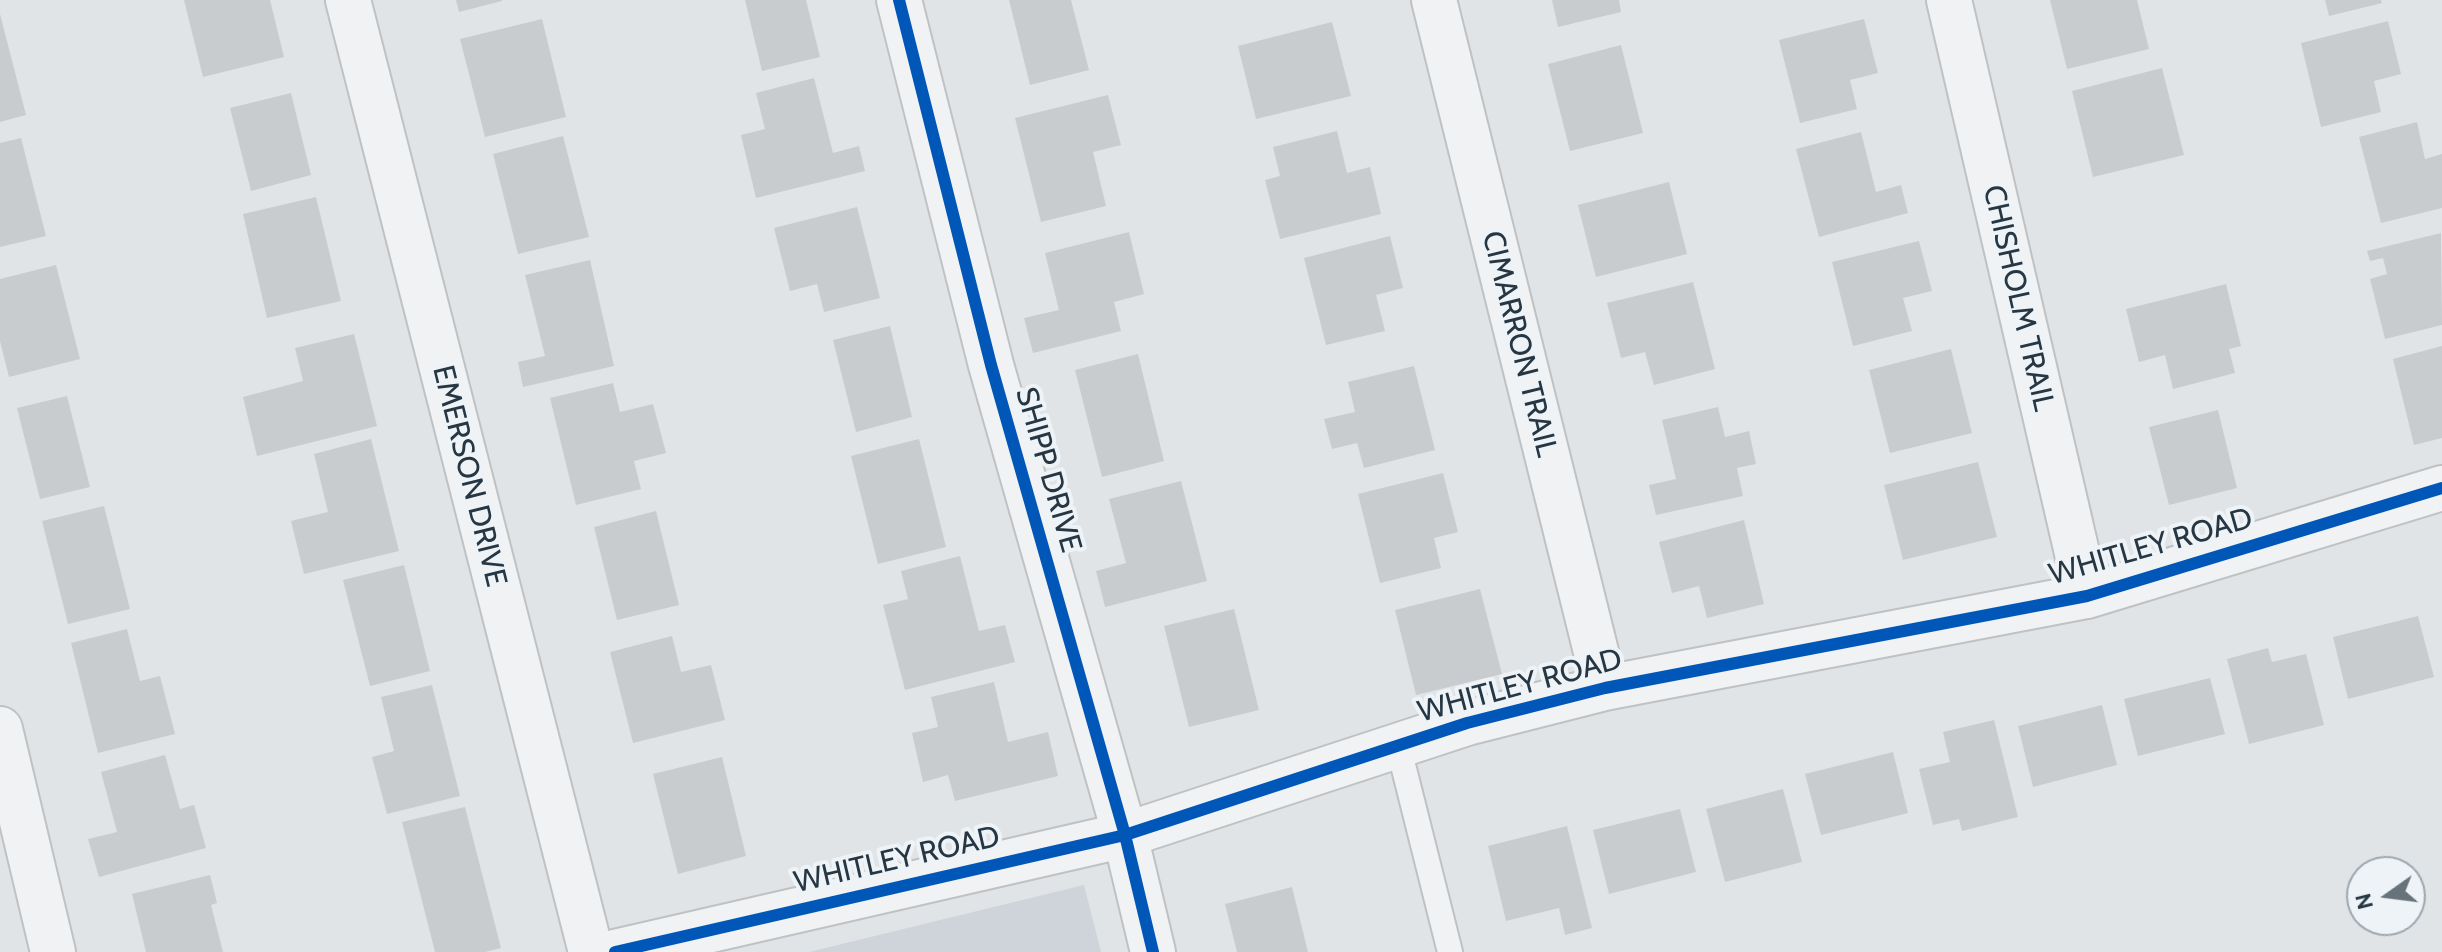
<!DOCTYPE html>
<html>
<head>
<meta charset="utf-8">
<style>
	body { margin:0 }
	#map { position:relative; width:2442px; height:952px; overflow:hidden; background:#e1e4e6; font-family:Cabin,sans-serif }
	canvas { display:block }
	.north { position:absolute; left:2346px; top:856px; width:80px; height:80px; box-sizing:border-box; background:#eef3f7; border:2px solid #9ea7af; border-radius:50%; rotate:256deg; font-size:22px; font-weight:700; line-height:32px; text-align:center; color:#263642 }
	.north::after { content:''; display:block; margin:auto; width:28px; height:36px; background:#67737b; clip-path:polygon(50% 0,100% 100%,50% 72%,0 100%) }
</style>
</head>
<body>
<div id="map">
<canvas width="2442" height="952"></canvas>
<div class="north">N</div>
</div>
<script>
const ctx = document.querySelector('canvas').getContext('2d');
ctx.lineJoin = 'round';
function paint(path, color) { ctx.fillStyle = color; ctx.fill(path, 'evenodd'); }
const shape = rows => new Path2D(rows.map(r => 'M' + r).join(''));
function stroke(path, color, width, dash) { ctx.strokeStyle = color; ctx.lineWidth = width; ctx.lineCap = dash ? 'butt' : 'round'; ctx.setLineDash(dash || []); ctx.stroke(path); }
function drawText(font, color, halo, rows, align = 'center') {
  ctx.font = font + ' Cabin,sans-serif'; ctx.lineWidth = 8; ctx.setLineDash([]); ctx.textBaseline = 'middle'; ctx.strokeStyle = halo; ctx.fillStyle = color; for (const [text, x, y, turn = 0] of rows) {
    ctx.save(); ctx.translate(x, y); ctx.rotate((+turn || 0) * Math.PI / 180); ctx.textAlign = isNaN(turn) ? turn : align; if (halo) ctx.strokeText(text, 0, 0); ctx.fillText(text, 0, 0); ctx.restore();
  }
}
paint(shape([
	[1084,885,1101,952,809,952]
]), '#ced4da');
paint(shape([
	[184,0,270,0,284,57,203,77],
	[456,0,502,0,502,1,459,12],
	[745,0,806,0,820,57,762,71],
	[1009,0,1071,0,1089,70,1030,85],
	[1552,0,1619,0,1621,12,1558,27],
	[2050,0,2137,0,2149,49,2067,69],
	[2325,0,2381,0,2382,3,2329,16],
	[0,14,26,115,0,122],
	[542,19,566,117,485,137,460,39],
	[1864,19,1878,73,1850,80,1857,109,1800,123,1779,40],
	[2388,21,2401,74,2374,81,2381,112,2321,127,2301,43],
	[1332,22,1351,96,1256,119,1238,46],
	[1621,45,1643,133,1570,151,1548,64],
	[2162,68,2184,155,2093,177,2072,91],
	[814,78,833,153,859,146,865,171,756,198,741,135,765,129,756,93],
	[291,93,311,175,251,191,230,108],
	[1108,95,1121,145,1093,152,1106,206,1041,222,1015,118],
	[2417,122,2425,159,2442,154,2442,208,2381,223,2359,137],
	[1337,131,1347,173,1370,167,1381,214,1280,239,1265,180,1280,176,1273,147],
	[1861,132,1876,192,1901,185,1908,213,1819,237,1796,149],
	[563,136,589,237,518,254,493,154],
	[21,138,46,236,0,247,0,143],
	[1669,182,1687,254,1596,277,1578,205],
	[316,197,341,301,267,318,243,214],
	[857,207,880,298,824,312,817,284,790,291,774,228],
	[1129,232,1144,294,1114,302,1121,331,1033,353,1024,318,1059,310,1045,253],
	[2441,233,2442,325,2385,339,2370,279,2387,274,2383,258,2370,261,2367,251],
	[1390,236,1403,288,1376,295,1385,331,1326,345,1304,258],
	[1919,241,1932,291,1903,298,1912,331,1853,346,1832,262],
	[590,260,614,366,523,387,518,362,545,356,525,275],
	[56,265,80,359,9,377,0,341,0,279],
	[1693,282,1715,369,1654,385,1645,352,1621,358,1607,303],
	[2226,284,2241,346,2229,349,2235,373,2173,389,2165,355,2139,362,2126,309],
	[890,326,912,417,856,432,833,340],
	[354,334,377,426,257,456,243,397,303,381,295,348],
	[2442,346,2442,438,2414,445,2393,359],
	[1951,349,1972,433,1890,453,1869,370],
	[1138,354,1164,461,1102,477,1075,370],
	[1414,366,1435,450,1364,468,1357,443,1332,449,1324,419,1355,412,1348,382],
	[613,383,620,412,653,404,666,453,634,461,641,489,576,505,550,398],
	[67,396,90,487,40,499,17,408],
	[1718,407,1725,437,1749,431,1756,464,1737,468,1743,496,1656,515,1649,485,1676,479,1662,420],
	[2218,410,2237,488,2169,505,2149,427],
	[371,439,399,551,304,574,291,521,328,512,314,454],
	[919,439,946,547,878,564,851,456],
	[1978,462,1997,537,1903,560,1884,485],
	[1443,473,1458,532,1434,538,1441,568,1380,583,1358,494],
	[1181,481,1207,581,1105,607,1096,571,1126,563,1109,499],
	[104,506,130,609,68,624,42,521],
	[656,511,679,605,617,620,594,527],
	[1744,520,1764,604,1707,618,1699,586,1672,593,1659,542],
	[960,556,979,631,1005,625,1015,662,905,690,883,605,908,599,901,571],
	[404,565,430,671,370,686,343,580],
	[1480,589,1502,674,1416,695,1395,610],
	[1234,609,1259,710,1189,727,1164,626],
	[2418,616,2434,677,2348,699,2333,637],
	[127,629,140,681,160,676,175,734,98,753,71,643],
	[672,636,681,672,711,665,725,720,633,743,610,652],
	[2268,648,2272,662,2306,654,2324,725,2249,744,2227,659],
	[2210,678,2225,734,2138,756,2124,699],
	[994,682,1008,742,1048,732,1058,776,955,801,948,775,923,782,912,733,938,727,931,697],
	[432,685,460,796,387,814,372,757,394,751,381,697],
	[2102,705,2117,765,2033,787,2018,726],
	[1994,720,2018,817,1962,831,1959,819,1933,825,1919,769,1950,762,1943,732],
	[1893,752,1908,813,1821,835,1805,774],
	[165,755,180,809,194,805,206,848,99,877,88,839,117,832,101,772],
	[722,757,746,856,678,874,653,774],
	[1783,789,1802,862,1725,882,1706,809],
	[465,807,501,948,485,952,435,952,402,822],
	[1680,809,1696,872,1609,894,1593,830],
	[1567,826,1592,928,1565,935,1559,908,1506,921,1488,846],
	[210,875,217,903,211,905,223,952,146,952,132,894],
	[1292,887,1308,952,1237,952,1225,904]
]), '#c9cccf');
const service = shape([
	[1398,745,1450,952]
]);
const minor = shape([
	[348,0,591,952],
	[1434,0,1605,688],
	[1949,0,2087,596],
	[0,729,53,952],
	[615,952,1125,835,1467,723,1605,688,2087,596,2442,488]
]);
const tertiary = shape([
	[899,0,991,365,1125,835,1153,952]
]);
stroke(service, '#bfc2c4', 28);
stroke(minor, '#bfc2c4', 48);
stroke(tertiary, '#bfc2c4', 48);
stroke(service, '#f0f2f3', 24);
stroke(minor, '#f0f2f3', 44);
stroke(tertiary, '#f0f2f3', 44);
stroke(shape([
	[899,0,991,365,1125,835,1153,952],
	[615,952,1125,835,1467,723,1605,688,2087,596,2442,488]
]), '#0057b8', 12);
drawText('30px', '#263642', '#eef3f7', [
	["CHISHOLM TRAIL",2018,298,77],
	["CIMARRON TRAIL",1519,344,76],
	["SHIPP DRIVE",1048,470,74],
	["EMERSON DRIVE",469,476,76],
	["WHITLEY ROAD",2151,547,-16],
	["WHITLEY ROAD",1520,686,-15],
	["WHITLEY ROAD",897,860,-13]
]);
</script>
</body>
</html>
